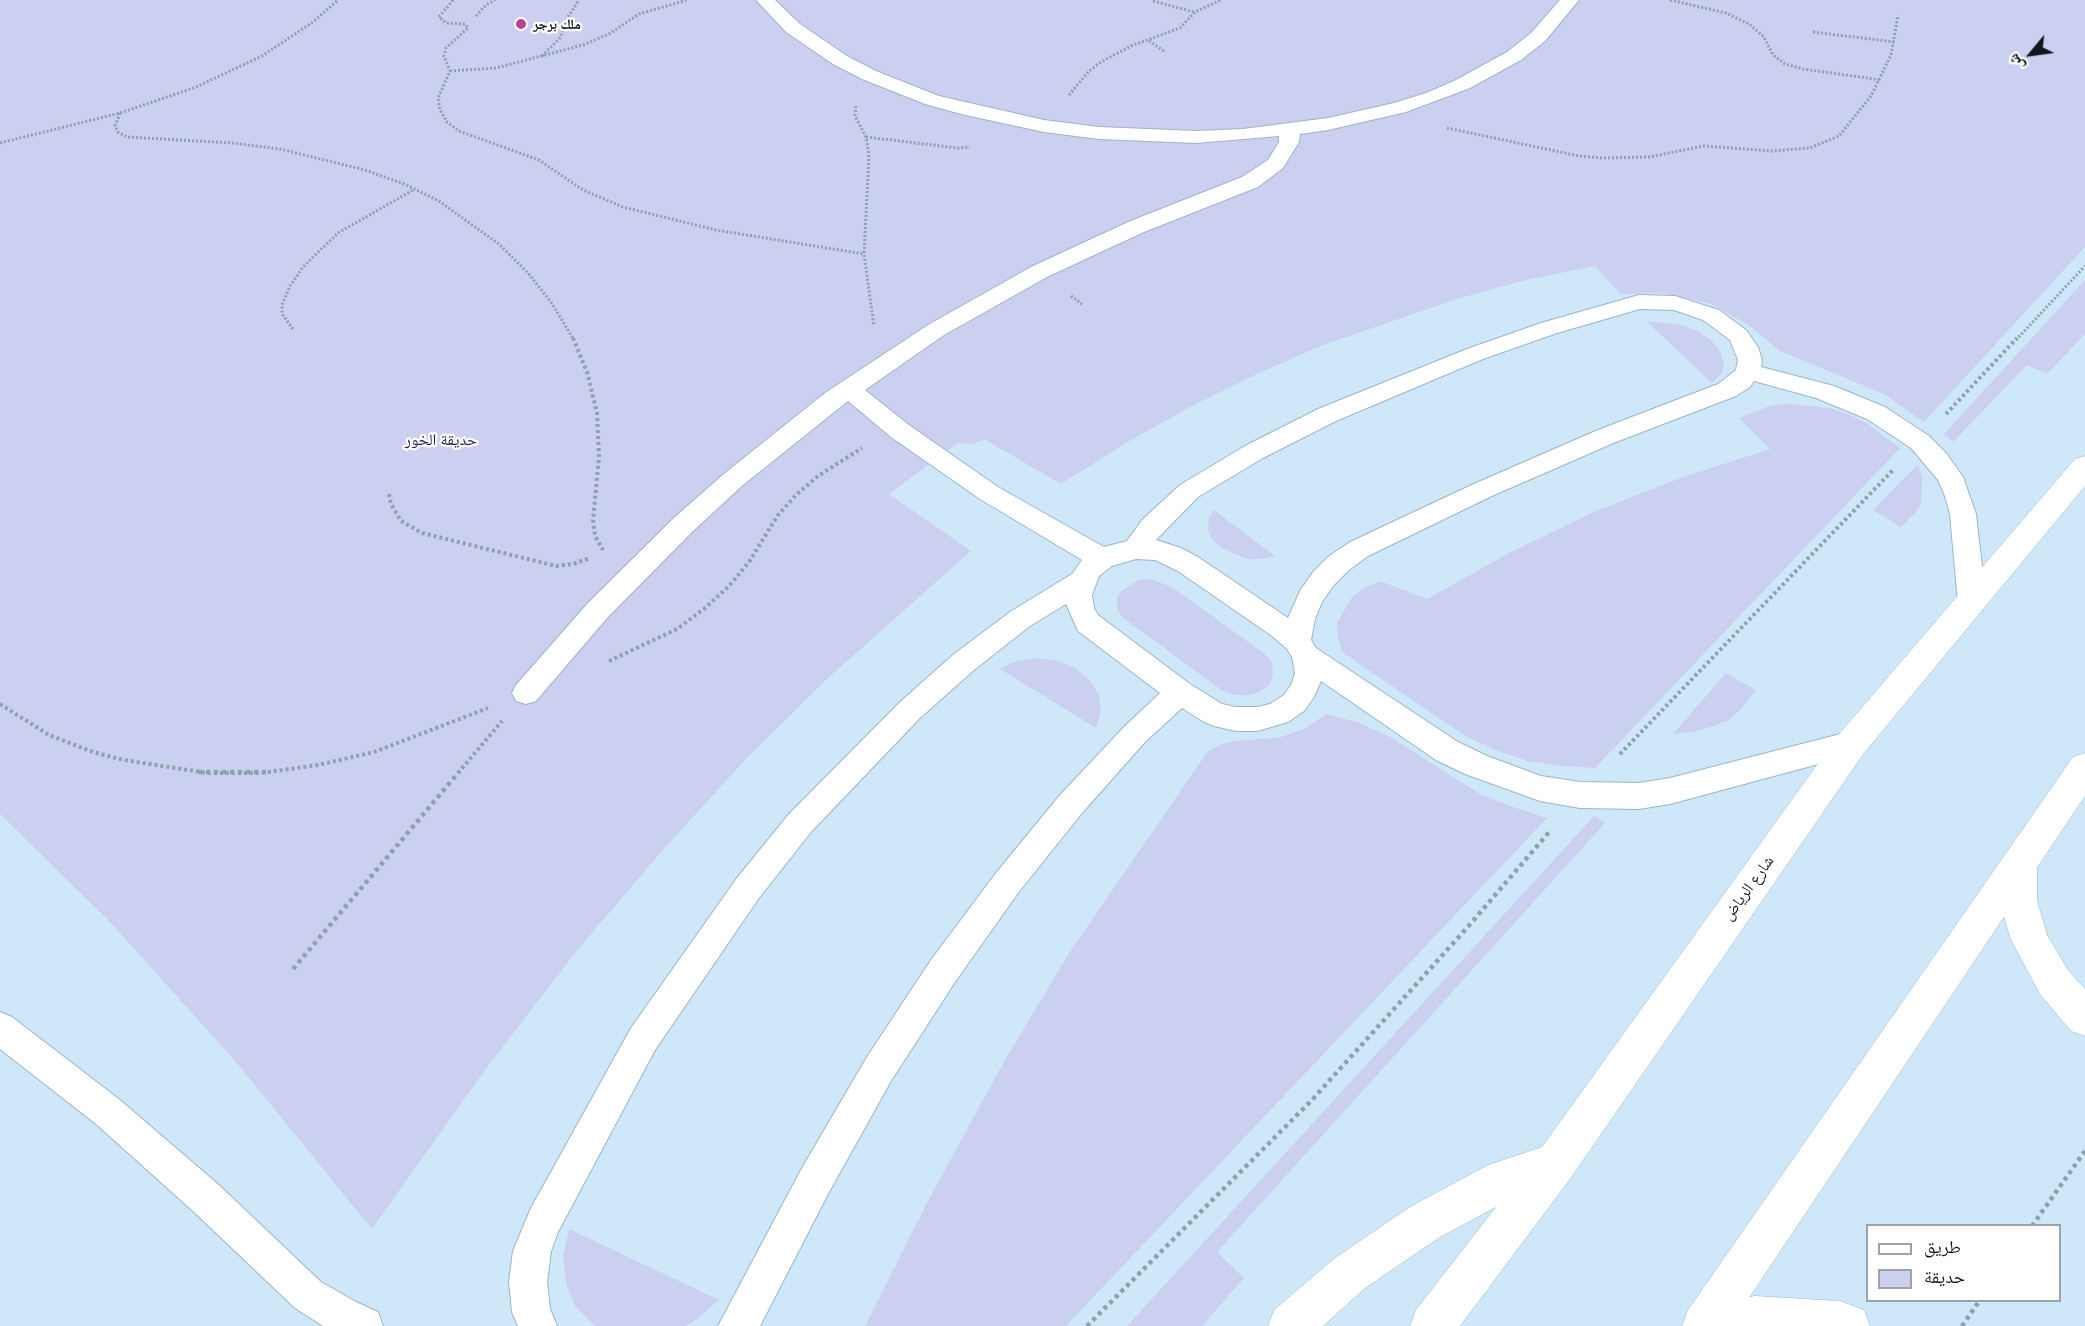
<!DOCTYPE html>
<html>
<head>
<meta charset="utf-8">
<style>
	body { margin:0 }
	#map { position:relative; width:2085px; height:1326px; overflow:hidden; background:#cfe8f9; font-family:Lato,"Noto Naskh Arabic",sans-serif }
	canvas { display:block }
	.legend { position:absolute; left:1866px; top:1224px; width:195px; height:78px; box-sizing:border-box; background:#fff; border:2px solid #9fa3a5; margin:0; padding:8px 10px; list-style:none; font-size:18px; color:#0f181e }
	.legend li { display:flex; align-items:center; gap:12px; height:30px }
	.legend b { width:30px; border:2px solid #9fa3a5 }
	.north { position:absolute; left:2001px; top:24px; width:60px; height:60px; -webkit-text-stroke:4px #fff; paint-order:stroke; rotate:241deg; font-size:16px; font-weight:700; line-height:24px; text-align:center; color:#0f181e }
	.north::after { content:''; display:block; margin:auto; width:21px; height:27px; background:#0f181e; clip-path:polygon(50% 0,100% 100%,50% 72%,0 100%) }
</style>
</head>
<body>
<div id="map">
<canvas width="2085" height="1326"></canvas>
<ul class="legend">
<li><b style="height:8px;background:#fff"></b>طريق</li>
<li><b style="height:16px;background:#cbd0f0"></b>حديقة</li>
</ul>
<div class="north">ش</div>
</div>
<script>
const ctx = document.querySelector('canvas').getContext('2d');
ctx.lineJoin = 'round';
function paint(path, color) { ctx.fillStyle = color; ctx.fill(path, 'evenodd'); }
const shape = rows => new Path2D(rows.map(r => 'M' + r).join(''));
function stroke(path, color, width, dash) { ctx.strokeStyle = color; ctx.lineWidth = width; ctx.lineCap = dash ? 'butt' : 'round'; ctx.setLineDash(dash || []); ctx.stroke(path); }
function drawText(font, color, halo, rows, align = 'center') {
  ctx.font = font + ' Lato,"Noto Naskh Arabic",sans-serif'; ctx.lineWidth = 4.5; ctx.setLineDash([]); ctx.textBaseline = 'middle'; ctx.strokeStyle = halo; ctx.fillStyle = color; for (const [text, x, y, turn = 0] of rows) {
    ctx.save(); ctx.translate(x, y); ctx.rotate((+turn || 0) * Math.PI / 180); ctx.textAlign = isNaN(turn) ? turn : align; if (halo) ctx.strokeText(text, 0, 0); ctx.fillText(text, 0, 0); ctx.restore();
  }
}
paint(shape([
	[0,0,2085,0,2085,247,1924,422,1884,394,1780,351,1750,326,1711,304,1664,293,1620,294,1595,266,1526,280,1457,299,1323,345,1257,374,1192,406,1126,443,1061,484,984,439,972,444,958,443,889,494,971,551,826,680,745,760,662,851,575,953,485,1070,372,1229,236,1062,110,922,0,814],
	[2085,280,2085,334,2047,374,2027,365,1953,442,1944,434],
	[1646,321,1681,325,1698,331,1712,341,1720,352,1724,364,1721,374,1712,383],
	[1791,404,1830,408,1850,415,1868,424,1900,448,1595,768,1562,766,1528,761,1495,750,1464,735,1342,652,1338,637,1337,623,1352,597,1364,588,1380,581,1427,599,1511,552,1596,511,1683,477,1770,449,1739,418,1772,405],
	[1918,464,1922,477,1921,502,1916,512,1901,527,1873,510],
	[1214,510,1275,556,1262,559,1247,559,1221,548,1212,539,1208,529,1209,518],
	[1151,579,1172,587,1265,654,1272,663,1273,674,1270,684,1261,691,1250,695,1236,695,1223,691,1122,617,1117,608,1117,599,1121,591,1139,580],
	[1037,658,1058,661,1075,668,1090,680,1099,695,1101,711,1096,728,1000,669,1017,661],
	[1726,673,1756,690,1741,709,1729,720,1711,727,1693,732,1673,734],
	[1326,714,1360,723,1392,738,1480,794,1513,807,1547,818,1066,1326,865,1326,930,1197,1001,1067,1069,953,1208,751,1221,744,1236,741,1281,737,1306,728],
	[1594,816,1605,823,1217,1252,1244,1278,1202,1326,1127,1326],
	[569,1229,719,1300,696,1320,685,1326,595,1326,575,1306,566,1283,563,1256]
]), '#cbd0f0');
const lane = shape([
	[756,0,775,0,800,24,847,56,876,71,939,96,1044,120,1099,127,1196,131,1243,129,1328,118,1394,103,1426,93,1456,80,1507,52,1531,33,1560,0,1579,0,1545,41,1521,60,1470,88,1406,112,1328,130,1300,134,1299,142,1283,168,1258,187,1144,232,1047,277,944,335,865,390,909,425,998,487,1104,547,1127,541,1142,520,1180,485,1245,446,1318,409,1467,349,1541,323,1639,295,1675,296,1719,310,1746,330,1758,347,1762,360,1761,367,1834,386,1885,407,1929,436,1946,453,1963,477,1976,514,1986,603,1982,610,1972,613,1962,610,1958,603,1950,514,1945,496,1938,480,1911,448,1867,419,1816,398,1754,381,1750,387,1736,396,1616,442,1494,495,1368,556,1349,570,1333,586,1322,602,1315,619,1311,640,1316,648,1458,742,1487,756,1541,776,1580,782,1639,783,1670,778,1852,731,1863,734,1867,743,1863,752,1852,755,1670,804,1639,809,1580,808,1540,801,1465,774,1436,760,1321,681,1314,697,1304,711,1288,722,1257,731,1236,731,1214,726,1204,722,1182,708,1145,742,1082,813,1018,893,955,982,891,1081,828,1194,760,1326,718,1326,802,1168,867,1057,931,960,996,873,1060,795,1125,726,1160,693,1078,631,1066,604,1030,626,974,670,919,719,811,832,759,898,655,1050,558,1232,551,1251,547,1282,550,1309,557,1326,518,1326,512,1312,509,1282,513,1251,531,1208,631,1028,737,878,789,814,899,703,954,654,1010,612,1072,574,1082,560,980,499,891,437,848,401,743,485,693,531,608,617,536,701,526,704,516,701,512,693,516,685,588,603,675,517,725,473,825,393,928,325,1031,267,1128,222,1242,177,1268,160,1279,142,1279,136,1196,143,1099,139,1044,132,961,114,925,104,862,79,833,64,786,32,756,0],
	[1640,309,1674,310,1703,320,1730,340,1738,360,1736,370,1718,384,1598,430,1476,483,1350,542,1329,556,1313,572,1300,591,1288,618,1198,557,1181,548,1156,540,1198,497,1263,458,1336,421,1483,359,1557,333,1640,309],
	[1136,559,1155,560,1178,571,1272,636,1287,649,1292,657,1295,673,1291,685,1284,695,1270,704,1257,707,1236,707,1222,704,1190,684,1098,615,1094,608,1092,595,1099,576,1112,566,1136,559],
	[0,1012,12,1017,120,1100,220,1186,321,1282,356,1302,378,1312,383,1326,323,1326,295,1308,194,1212,96,1124,0,1049,0,1012]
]);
const street = shape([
	[2019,848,2032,853,2037,864,2037,900,2047,935,2068,970,2085,989,2085,1036,2071,1031,2040,994,2011,940,1999,900,2001,864,2006,853,2019,848],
	[1755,1296,1840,1301,1864,1310,1870,1326,1690,1326,1696,1310,1712,1304,1755,1296]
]);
const secondary = shape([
	[2085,456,2085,486,1864,753,1570,1179,1460,1326,1410,1326,1416,1310,1496,1207,1440,1237,1365,1288,1323,1326,1268,1326,1274,1310,1335,1258,1410,1207,1488,1165,1542,1147,1840,733,2075,459,2085,456],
	[2085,753,2085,796,1730,1326,1682,1326,1688,1310,2073,757,2085,753]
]);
stroke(lane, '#9cb5c5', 2);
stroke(street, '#9cb5c5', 1);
stroke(secondary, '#9cb5c5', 1);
stroke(shape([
	[453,0,439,17,446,23,465,24,468,28,446,48,444,56,450,71,438,98,440,110,447,122,459,131,539,160,583,190,623,207,716,230,864,254],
	[1670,0,1726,13,1749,24,1764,37,1773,55,1785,64,1803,69,1881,80],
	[1153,1,1194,12],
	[476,16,486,5,495,0],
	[1813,32,1895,42],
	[1149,41,1164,51],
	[542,56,560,38,568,17,579,0],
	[450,71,496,68,583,45,609,34,639,14,687,0],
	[1069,95,1089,71,1101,62,1131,46,1180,28,1195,12,1221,0],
	[856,106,855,116,866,137,869,157,864,254,874,326],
	[120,113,115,126,118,132,127,137,233,143,280,149,365,170,404,184,439,201,500,245,528,273,551,302,574,340],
	[1447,128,1579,156,1603,158,1649,157,1704,146,1772,151,1810,148,1839,136,1871,96,1891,55,1898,15],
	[866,137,958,148,970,147],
	[0,143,120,113,196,87,262,56,313,22,338,0],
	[1071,296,1082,304],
	[293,329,282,314,282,305,290,286,303,267,338,233,413,190],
	[2016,340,2085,266]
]), '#8da1ae', 3, [2, 2]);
stroke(shape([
	[573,338,587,372,597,413,599,457,593,520,595,536,603,550],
	[1946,414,2017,338],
	[389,494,391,504,401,521,422,533,556,566,573,564,590,558],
	[609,661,677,629,705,608,729,586,749,562,778,515,796,495,818,476,862,448],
	[0,704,49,735,93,752,124,760,207,773,261,773,318,765,374,752,488,708],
	[1620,754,1893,470],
	[458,773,502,721]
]), '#8da1ae', 4, [3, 3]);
stroke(shape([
	[198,772,271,772],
	[293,969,459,772],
	[2032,1226,2085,1151],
	[1087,1326,1311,1101,1466,929,1550,831],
	[1962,1326,1980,1300]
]), '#8da1ae', 4.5, [4, 4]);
paint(lane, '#fff');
paint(street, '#fff');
paint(secondary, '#fff');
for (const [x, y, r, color] of [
	[521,24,6,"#ba4398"]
]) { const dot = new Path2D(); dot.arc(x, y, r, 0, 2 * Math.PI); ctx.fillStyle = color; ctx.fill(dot); stroke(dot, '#fff', 2); }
drawText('bold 14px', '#0f181e', '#fff', [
	["ملك برجر",533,24]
], 'left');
drawText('16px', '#22225d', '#fff', [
	["حديقة الخور",441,440]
]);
drawText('16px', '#0f181e', '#fff', [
	["شارع الرياض",1748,888,-54]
]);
</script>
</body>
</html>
